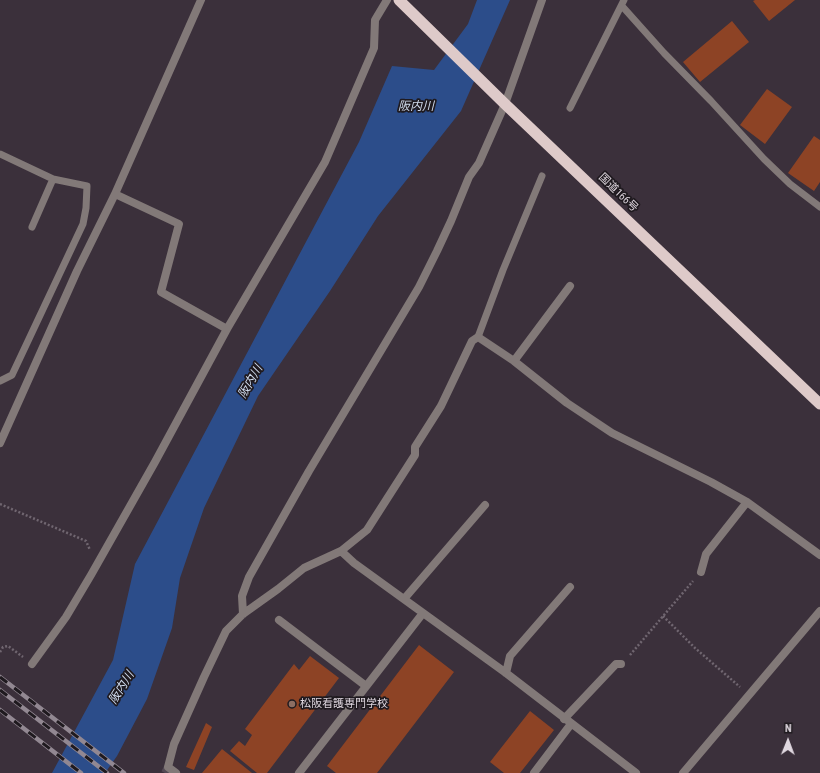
<!DOCTYPE html>
<html>
<head>
<meta charset="utf-8">
<style>
	body { margin:0 }
	#map { position:relative; width:820px; height:773px; overflow:hidden; background:#3b303b; font-family:"Roboto Condensed",sans-serif }
	canvas { display:block }
	.north { position:absolute; left:768px; top:721px; width:40px; height:40px; -webkit-text-stroke:3px #1f1a1f; paint-order:stroke; rotate:1deg; font-size:11px; font-weight:700; line-height:16px; text-align:center; color:#dfd7df }
	.north::after { content:''; display:block; margin:auto; width:14px; height:18px; background:#dfd7df; clip-path:polygon(50% 0,100% 100%,50% 72%,0 100%) }
</style>
</head>
<body>
<div id="map">
<canvas width="820" height="773"></canvas>
<div class="north">N</div>
</div>
<script>
const ctx = document.querySelector('canvas').getContext('2d');
ctx.lineJoin = 'round';
function paint(path, color) { ctx.fillStyle = color; ctx.fill(path, 'evenodd'); }
const shape = rows => new Path2D(rows.map(r => 'M' + r).join(''));
function stroke(path, color, width, dash) { ctx.strokeStyle = color; ctx.lineWidth = width; ctx.lineCap = dash ? 'butt' : 'round'; ctx.setLineDash(dash || []); ctx.stroke(path); }
function drawText(font, color, halo, rows, align = 'center') {
  ctx.font = font + ' "Roboto Condensed","Noto Sans JP",sans-serif'; ctx.lineWidth = 3.5; ctx.setLineDash([]); ctx.textBaseline = 'middle'; ctx.strokeStyle = halo; ctx.fillStyle = color; for (const [text, x, y, turn = 0] of rows) {
    ctx.save(); ctx.translate(x, y); ctx.rotate((+turn || 0) * Math.PI / 180); ctx.textAlign = isNaN(turn) ? turn : align; if (halo) ctx.strokeText(text, 0, 0); ctx.fillText(text, 0, 0); ctx.restore();
  }
}
paint(shape([
	[477,0,510,0,461,111,378,216,330,291,258,396,204,508,180,578,172,628,147,699,117,756,105,773,52,773,113,660,135,564,359,142,392,66,434,70,468,24]
]), '#2c4d8a');
paint(shape([
	[755,0,795,0,769,21,753,1],
	[732,21,749,42,700,82,683,62],
	[767,89,792,107,765,144,740,125],
	[814,136,820,140,820,182,814,191,788,173],
	[419,645,454,672,377,773,336,773,327,766],
	[310,656,339,678,267,773,257,773,230,751,239,741,245,746,252,735,245,729,294,664,299,670],
	[530,711,554,730,520,773,504,773,490,762],
	[206,723,212,727,194,770,186,767],
	[222,749,252,773,202,773]
]), '#8d4325');
stroke(shape([
	[165,773,168,767]
]), '#544954', 8, [8, 4]);
stroke(shape([
	[0,504,86,541,90,550],
	[663,616,695,648,740,687],
	[0,652,3,647,8,646,23,657],
	[630,655,693,581]
]), '#706670', 2.5, [2, 2]);
stroke(shape([
	[622,6,664,53,711,101,764,159,790,184,820,207],
	[570,108,624,0],
	[0,154,53,179,87,186,86,208,83,224,12,375,0,381],
	[32,227,53,179],
	[478,337,503,270,542,176]
]), '#827978', 7);
stroke(shape([
	[115,194,179,224,161,292,227,329],
	[514,361,570,286],
	[0,443,77,271,115,194,201,0],
	[341,551,354,563,506,673,636,773],
	[701,572,706,554,747,502],
	[404,599,485,505],
	[243,614,242,596,249,577,309,471,419,287,437,251,451,221,469,177,479,163,505,104,542,0],
	[279,620,366,686],
	[32,664,66,617,91,575,155,462,227,329,325,162,374,48,375,20,387,0],
	[506,673,510,656,570,587],
	[564,719,616,664,621,664],
	[176,773,168,767,174,744,204,677,226,631,243,614,278,589,304,568,341,551,367,530,415,455,415,447,441,406,472,341,478,337,514,361,567,403,612,433,711,482,747,502,820,555],
	[299,773,423,613],
	[534,773,571,724],
	[683,773,820,611]
]), '#827978', 8);
stroke(shape([
	[399,0,505,104,820,404]
]), '#decac9', 11);
const rail = shape([
	[0,677,124,773],
	[0,690,107,773],
	[0,710,81,773]
]);
stroke(rail, '#928892', 4.5);
stroke(rail, '#1f1a1f', 3, [9]);
for (const [x, y, r, color] of [
	[292,704,4,"#8d6e63"]
]) { const dot = new Path2D(); dot.arc(x, y, r, 0, 2 * Math.PI); ctx.fillStyle = color; ctx.fill(dot); stroke(dot, '#1f1a1f', 1.5); }
drawText('11px', '#dfd7df', '#1f1a1f', [
	["国道166号",618,193,44]
]);
drawText('11px', '#dfd7df', '#1f1a1f', [
	["松阪看護専門学校",300,704]
], 'left');
drawText('italic 12px', '#cfdaec', '#1f1a1f', [
	["阪内川",416,107],
	["阪内川",251,382,-60],
	["阪内川",122,688,-58]
]);
</script>
</body>
</html>
